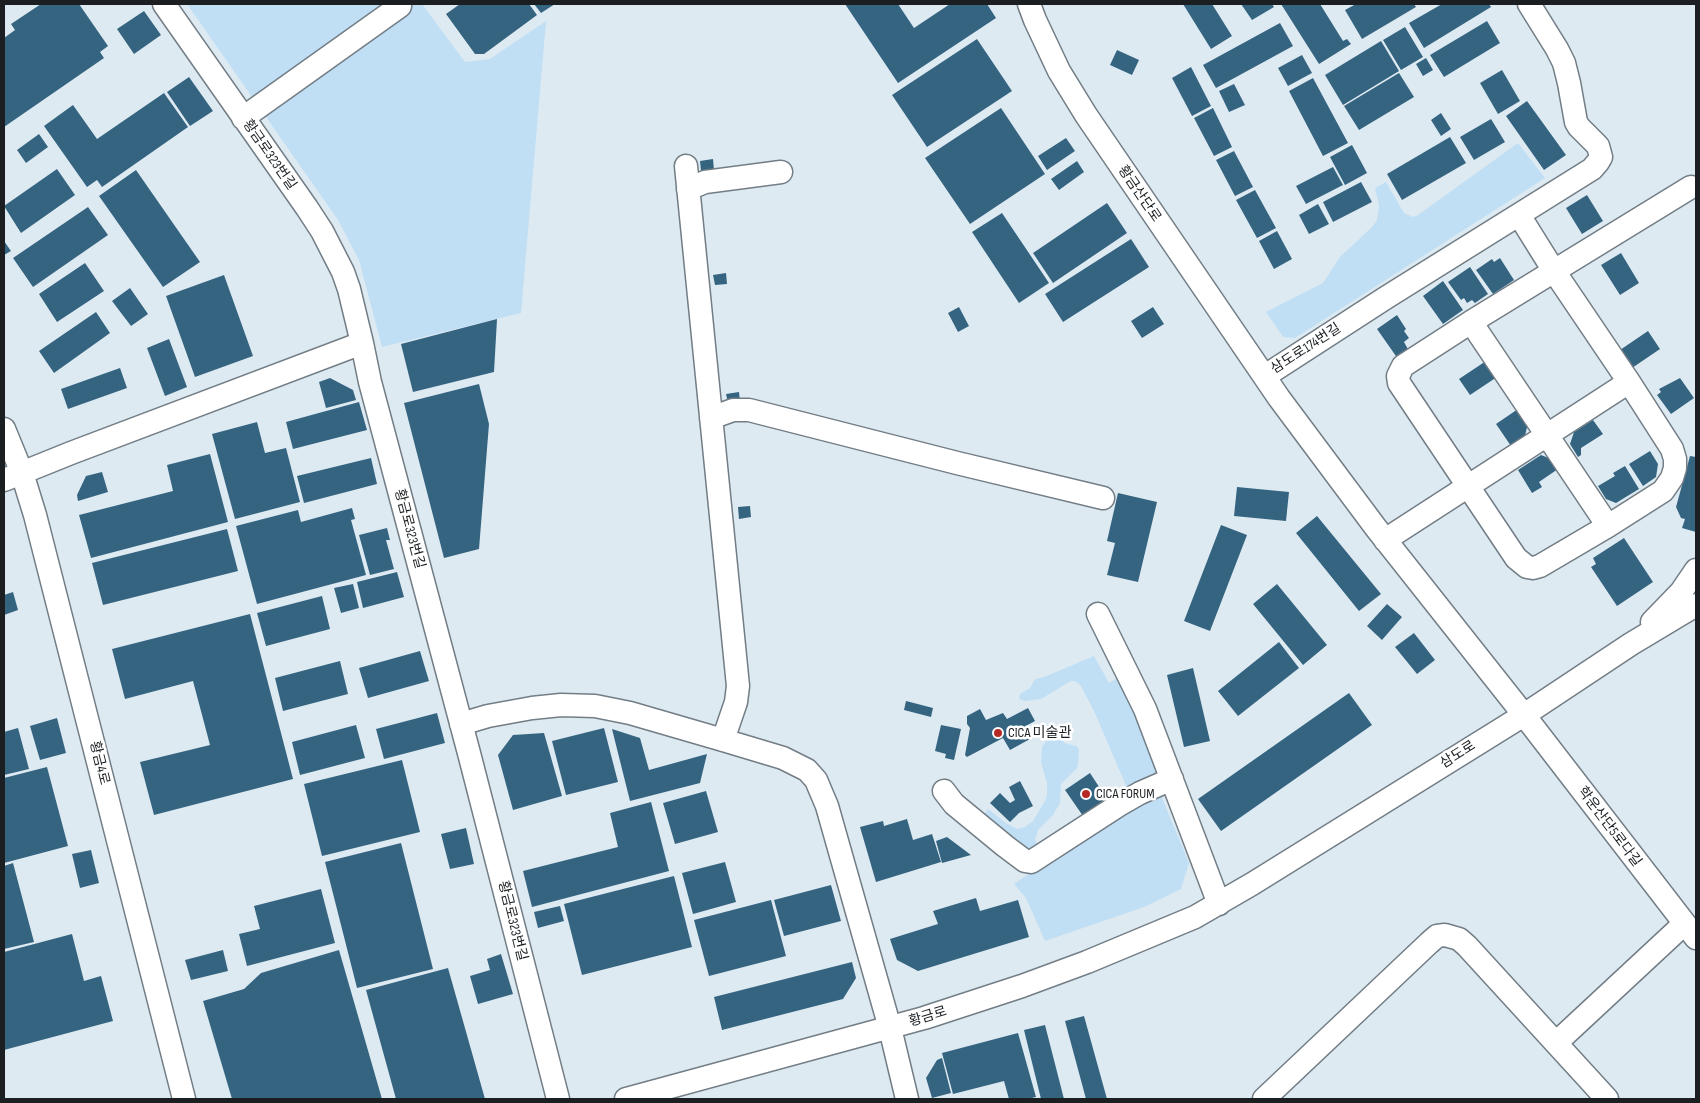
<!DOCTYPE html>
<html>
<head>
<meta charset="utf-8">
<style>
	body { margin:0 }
	#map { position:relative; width:1700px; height:1103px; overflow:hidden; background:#deeaf2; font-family:"Sofia Sans Condensed",sans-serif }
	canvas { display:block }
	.frame { position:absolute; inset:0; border:5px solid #1b1f22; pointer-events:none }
</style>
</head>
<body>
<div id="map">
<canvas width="1700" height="1103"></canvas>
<div class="frame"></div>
</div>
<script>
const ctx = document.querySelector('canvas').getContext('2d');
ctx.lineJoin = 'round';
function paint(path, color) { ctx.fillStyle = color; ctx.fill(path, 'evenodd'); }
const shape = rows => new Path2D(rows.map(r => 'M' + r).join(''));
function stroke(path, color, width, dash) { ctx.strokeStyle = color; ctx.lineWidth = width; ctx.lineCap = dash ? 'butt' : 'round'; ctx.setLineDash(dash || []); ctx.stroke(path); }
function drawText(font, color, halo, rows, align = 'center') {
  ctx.font = font + ' "Sofia Sans Condensed","Noto Sans KR",sans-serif'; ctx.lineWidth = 5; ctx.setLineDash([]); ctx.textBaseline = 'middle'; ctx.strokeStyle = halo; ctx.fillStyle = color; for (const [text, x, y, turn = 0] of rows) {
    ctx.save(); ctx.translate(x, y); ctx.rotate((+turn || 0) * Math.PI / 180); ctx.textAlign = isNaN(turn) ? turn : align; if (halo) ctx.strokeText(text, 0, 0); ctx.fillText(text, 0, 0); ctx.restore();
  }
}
paint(shape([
	[187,4,422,4,465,62,490,59,546,21,521,313,382,347,359,260,338,220],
	[1518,143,1545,178,1295,338,1283,337,1266,312,1323,283,1340,257,1372,227,1377,220,1379,206,1375,188,1386,182,1404,213,1413,217,1418,215],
	[1094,656,1109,683,1119,677,1133,706,1160,773,1127,788,1094,711,1081,686,1075,681,1071,681,1041,699,1025,701,1019,699,1020,694,1030,688,1035,679,1044,677],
	[1055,731,1061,733,1064,743,1076,746,1079,749,1078,765,1077,768,1061,784,1060,803,1053,815,1038,830,1035,840,1039,849,1031,854,982,818,988,809,1006,823,1017,829,1025,827,1033,821,1045,801,1047,795,1047,783,1041,762,1042,747,1048,738],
	[1161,795,1189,863,1181,889,1144,907,1045,941,1026,898,1014,884,1088,832]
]), '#c0dff4');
paint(shape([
	[41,4,79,4,108,46,100,52,104,58,4,127,4,38,15,30,11,24],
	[460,4,529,4,537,15,484,54,475,54,446,14],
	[534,4,555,4,541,13],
	[845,4,898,4,914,28,950,4,987,4,996,18,898,83],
	[1183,4,1212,4,1232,36,1211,49],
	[1241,4,1272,4,1274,7,1252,20],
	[1281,4,1320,4,1343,41,1347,39,1351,44,1319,64],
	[1356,4,1414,4,1416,7,1362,39,1345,10],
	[1442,4,1489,4,1491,7,1424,48,1409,23],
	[144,11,161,35,134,54,117,29],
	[1487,21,1500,43,1444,77,1430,55],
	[1280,23,1293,46,1216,88,1203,65],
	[1405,27,1423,57,1401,70,1383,40],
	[977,39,1012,91,927,147,892,95],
	[1381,41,1399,71,1343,105,1325,75],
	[1117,50,1139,60,1132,75,1110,65],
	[1302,55,1312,73,1288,86,1278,68],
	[1426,58,1433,70,1423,76,1416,64],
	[1191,67,1211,106,1192,116,1172,78],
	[1502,70,1520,101,1498,114,1480,83],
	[1399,73,1414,97,1359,130,1344,106],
	[189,77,213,111,190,126,167,92],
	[1313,78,1348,143,1323,156,1289,91],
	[1234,84,1245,105,1229,112,1219,91],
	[164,93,188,127,102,187,97,180,87,187,44,126,73,105,97,139],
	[1527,101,1566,155,1544,170,1506,116],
	[1001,108,1045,174,970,224,925,158],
	[1213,108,1232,147,1214,156,1194,118],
	[1441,113,1451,129,1441,136,1431,120],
	[1491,119,1505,142,1474,160,1460,137],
	[39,134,48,147,26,163,17,150],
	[1450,137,1466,163,1402,200,1387,174],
	[1066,138,1075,151,1047,170,1038,156],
	[1352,145,1367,173,1345,185,1330,157],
	[1234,151,1253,187,1235,196,1216,160],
	[713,159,714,170,701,171,700,161],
	[1077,161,1084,172,1059,190,1051,179],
	[1333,167,1343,185,1306,204,1296,186],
	[57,169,75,195,21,233,4,206],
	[136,170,200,262,163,287,99,196],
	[1361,182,1372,202,1333,222,1323,202],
	[1255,190,1276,228,1257,238,1236,200],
	[1587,195,1603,221,1582,234,1566,208],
	[1107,203,1127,233,1053,283,1033,253],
	[1318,204,1329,224,1309,234,1299,215],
	[88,207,108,235,33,287,13,258],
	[1002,213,1049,283,1019,303,972,232],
	[1277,231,1292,259,1274,269,1259,241],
	[1131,239,1149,267,1063,322,1045,294],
	[4,241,11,251,4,255],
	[1621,253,1639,283,1620,295,1601,265],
	[1500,258,1514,280,1493,294,1476,270,1492,259,1494,262],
	[85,263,104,291,57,322,39,294],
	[1470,267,1488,294,1475,303,1472,300,1467,303,1464,298,1461,300,1448,282],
	[726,273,727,284,715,285,713,275],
	[224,275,253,356,195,377,166,296],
	[1443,281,1463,310,1443,324,1423,296],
	[130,288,148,314,131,326,112,301],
	[959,307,969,326,958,332,948,313],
	[1153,307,1164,324,1142,338,1131,321],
	[96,312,110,333,54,373,39,351],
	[1397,315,1406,329,1404,331,1409,338,1404,342,1409,351,1398,359,1377,329],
	[497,319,494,372,413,392,401,344],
	[1648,331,1660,349,1632,368,1620,350],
	[169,339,187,387,165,396,147,348],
	[1486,361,1497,377,1470,395,1459,379],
	[120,368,127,388,68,409,61,389],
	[330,378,353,390,356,400,326,408,319,382],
	[1680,378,1694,398,1671,414,1657,395,1661,392,1659,389],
	[479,384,489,424,479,549,444,558,404,403],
	[739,392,740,402,728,403,726,394],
	[359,402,367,430,293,449,286,422],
	[1518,409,1528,423,1525,436,1511,446,1496,424],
	[1593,420,1603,434,1581,448,1581,455,1578,457,1570,444,1574,432],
	[257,422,265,453,286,448,300,502,235,519,212,434],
	[1650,451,1658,464,1656,477,1643,486,1629,464],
	[210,454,228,522,91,558,79,515,173,491,167,465],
	[1541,455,1551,459,1558,469,1539,482,1542,487,1532,493,1518,470],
	[1690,456,1696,457,1696,532,1682,528,1685,519,1681,518,1676,507],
	[371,458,377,484,304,503,297,476],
	[1625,466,1639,489,1616,503,1606,499,1598,486,1615,476,1613,473],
	[102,472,108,492,78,501,77,495,86,476],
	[1237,487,1289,492,1286,521,1234,516],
	[1118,493,1157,502,1138,582,1107,575,1115,543,1107,541],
	[750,506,751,517,739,519,738,507],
	[352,508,355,519,351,520,366,575,257,604,236,526,298,510,301,522],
	[1317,516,1381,594,1359,611,1296,533],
	[1221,525,1247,535,1210,631,1184,621],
	[387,528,390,540,386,540,394,569,370,575,359,535],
	[227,529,238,571,103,605,92,563],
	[1624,538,1653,582,1617,606,1591,567,1596,564,1593,558],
	[397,572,404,597,363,608,357,582],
	[353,584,359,608,341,613,334,588],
	[1277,584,1327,645,1303,665,1253,604],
	[13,592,18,610,4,615,4,595],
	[322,596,330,629,266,646,257,613],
	[1387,604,1402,617,1382,640,1367,626],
	[250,614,293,779,154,815,140,762,210,745,193,681,125,699,112,649],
	[1414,633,1435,660,1417,674,1395,647],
	[1279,642,1299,668,1238,716,1218,691],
	[420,651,429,681,368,698,359,668],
	[340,661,348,694,283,711,275,678],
	[1193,668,1210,741,1184,747,1167,675],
	[1349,693,1372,725,1221,831,1198,799],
	[906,701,933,708,931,717,904,710],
	[1028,708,1035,721,1024,727,1030,739,1010,750,1003,738,967,757,965,755,970,728,967,724,967,716,980,709,986,720,1003,713,1007,719],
	[437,713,445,743,384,759,376,729],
	[57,718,66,753,40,760,30,726],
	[356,725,365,758,300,775,292,742],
	[941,725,961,729,954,760,945,758,946,754,935,751],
	[18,728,29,769,4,775,4,732],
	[604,728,618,782,566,795,552,741],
	[612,729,640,738,649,770,707,754,700,783,630,801],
	[544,733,562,796,513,810,498,755,513,735],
	[402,760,420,832,322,856,304,784],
	[47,767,68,846,4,863,4,778],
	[1090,773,1107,799,1083,816,1065,790],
	[1020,781,1033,806,1019,813,1010,822,990,803,1000,793,1010,803,1015,800,1009,787],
	[706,791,718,832,675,844,663,803],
	[651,802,669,871,532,907,523,871,618,847,610,813],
	[907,819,913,840,932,834,941,862,876,882,860,827,883,821,884,826],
	[466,828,474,864,450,869,441,834],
	[947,837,971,855,942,863,936,841],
	[401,843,433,969,357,988,325,862],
	[91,850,99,883,80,888,72,854],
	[725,862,736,902,693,914,682,873],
	[13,863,34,942,4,949,4,866],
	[674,876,692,947,582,975,564,904],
	[831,885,841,921,784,936,774,900],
	[321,889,335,943,247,966,239,934,260,929,254,906],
	[976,898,980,911,1018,900,1029,937,918,971,897,960,890,939,938,924,933,911],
	[771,900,786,956,709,976,694,920],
	[560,906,564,921,538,928,534,912],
	[72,934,84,981,101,976,113,1021,4,1050,4,952],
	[223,950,228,971,191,980,185,960],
	[339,950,382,1099,232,1099,203,1001,244,989,261,973],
	[501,954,513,994,478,1004,470,976,490,970,487,959],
	[852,962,856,978,843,999,722,1030,714,997],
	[448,968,485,1099,396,1099,366,990],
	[1084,1016,1107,1099,1086,1099,1065,1021],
	[1045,1025,1064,1099,1041,1099,1024,1030],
	[1018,1033,1036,1097,1027,1099,1009,1099,1004,1081,953,1094,942,1053],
	[942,1058,951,1093,932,1098,926,1078,937,1060]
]), '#356481');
const minor = shape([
	[164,4,307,208,322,231,343,272,349,289,362,343,370,382,470,757,558,1099],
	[1029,4,1035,20,1059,71,1086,115,1279,398,1376,528,1524,715,1696,938],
	[243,118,400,6],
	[686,166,738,686,736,702,723,740],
	[688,189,705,182,781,172],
	[1471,322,1608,526,1540,566,1533,568,1527,567,1516,558,1399,383,1398,376,1403,366,1471,322],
	[1471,322,1691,187],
	[1265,376,1387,297,1592,169,1598,162,1601,157,1598,146,1579,127,1576,122,1569,83,1564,63,1557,49,1529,4],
	[711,418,733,410,749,410,957,463,1103,498],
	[4,429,22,473,35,515,184,1099],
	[4,480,71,453,362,343],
	[1608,526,1663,491,1672,478,1675,468,1675,459,1672,449,1629,382],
	[1385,540,1629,382,1554,271,1519,215],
	[1098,614,1145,709,1219,904],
	[1652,622,1681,592,1696,570],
	[461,724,488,716,532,708,561,705,595,706,630,713,723,740,783,758,807,770,816,780,827,806,890,1028,907,1099],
	[944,791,954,804,1005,846,1025,861,1031,862,1119,805,1140,793,1172,779],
	[1556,1043,1684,924],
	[626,1099,924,1018,1022,986,1087,962,1195,917,1252,884,1524,715,1631,644,1696,605],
	[1264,1099,1429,943,1437,936,1445,935,1459,939,1467,946,1607,1099]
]);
stroke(minor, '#727d85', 25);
stroke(minor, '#fff', 22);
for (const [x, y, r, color] of [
	[998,733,5,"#b72923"],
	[1086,794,5,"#b72923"]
]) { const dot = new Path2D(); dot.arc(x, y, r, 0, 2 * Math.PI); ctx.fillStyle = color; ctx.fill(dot); stroke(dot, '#fff', 2); }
drawText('14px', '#1b1f22', '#fff', [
	["황금로323번길",269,155,55],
	["황금산단로",1139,194,56],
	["삼도로174번길",1306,349,-33],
	["황금로323번길",409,529,75],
	["삼도로",1458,755,-32],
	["황금4로",99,763,76],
	["학운산단5로다길",1609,827,53],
	["황금로323번길",512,921,76],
	["황금로",928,1017,-17]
]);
drawText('14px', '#1b1f22', '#fff', [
	["CICA 미술관",1008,733],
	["CICA FORUM",1096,794]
], 'left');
</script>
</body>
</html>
